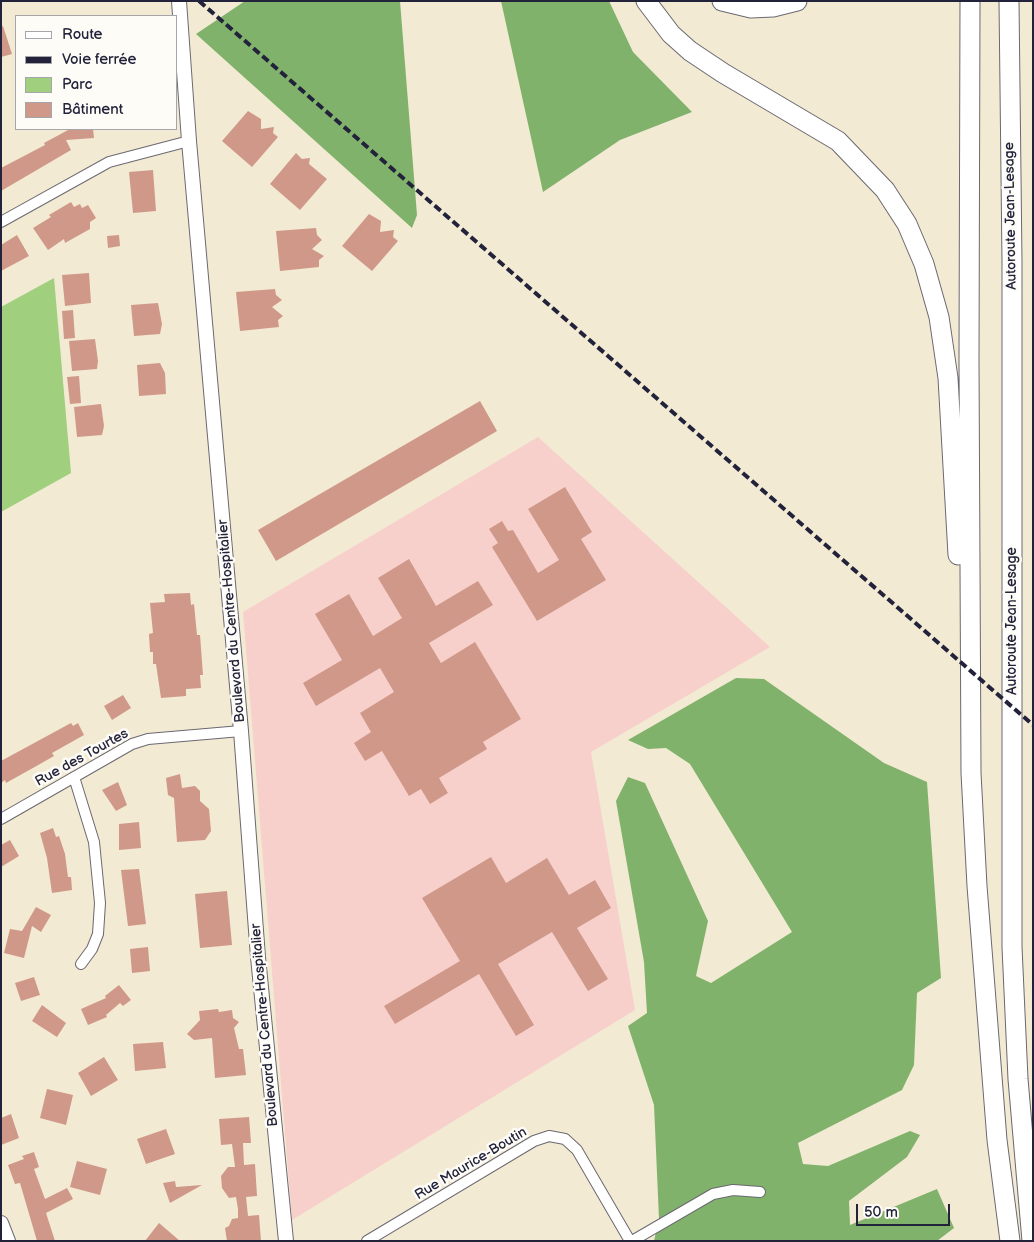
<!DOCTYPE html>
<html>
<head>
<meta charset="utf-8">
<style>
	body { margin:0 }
	#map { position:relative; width:1034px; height:1242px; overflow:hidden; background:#f3ead3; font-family:"Balsamiq Sans",sans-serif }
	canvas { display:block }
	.frame { position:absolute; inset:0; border:2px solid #22223b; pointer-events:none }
	.legend { position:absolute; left:15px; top:15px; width:162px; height:115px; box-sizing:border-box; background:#fdfcf7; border:1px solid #a5a5ac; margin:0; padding:6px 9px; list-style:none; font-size:15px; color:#22223b }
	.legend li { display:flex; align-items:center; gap:10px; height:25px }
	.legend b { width:25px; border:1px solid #a5a5ac }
	.scale { position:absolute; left:856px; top:1204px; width:94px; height:22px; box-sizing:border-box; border:2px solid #22223b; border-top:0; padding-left:6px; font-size:15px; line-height:18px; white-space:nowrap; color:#22223b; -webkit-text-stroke:4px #fdfcf7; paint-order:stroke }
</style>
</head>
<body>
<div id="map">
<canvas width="1034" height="1242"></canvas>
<div class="frame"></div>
<ul class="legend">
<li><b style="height:6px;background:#fff"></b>Route</li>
<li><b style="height:6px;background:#22223b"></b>Voie ferrée</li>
<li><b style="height:14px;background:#a0cf7d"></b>Parc</li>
<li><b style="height:14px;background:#cf9889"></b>Bâtiment</li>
</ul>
<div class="scale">50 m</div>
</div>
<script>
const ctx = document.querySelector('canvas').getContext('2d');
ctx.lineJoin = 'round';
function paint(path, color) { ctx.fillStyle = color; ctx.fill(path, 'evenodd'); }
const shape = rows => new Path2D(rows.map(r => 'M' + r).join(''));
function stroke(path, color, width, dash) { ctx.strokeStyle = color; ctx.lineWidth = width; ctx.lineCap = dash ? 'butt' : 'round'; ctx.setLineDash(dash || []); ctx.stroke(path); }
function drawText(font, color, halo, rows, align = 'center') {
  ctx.font = font + ' "Balsamiq Sans",sans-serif'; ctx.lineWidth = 5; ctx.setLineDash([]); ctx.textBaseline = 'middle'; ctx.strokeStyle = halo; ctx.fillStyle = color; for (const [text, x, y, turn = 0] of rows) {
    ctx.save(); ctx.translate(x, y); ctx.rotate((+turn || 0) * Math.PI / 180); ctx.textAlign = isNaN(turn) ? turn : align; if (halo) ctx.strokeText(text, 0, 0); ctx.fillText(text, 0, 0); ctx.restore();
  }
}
paint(shape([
	[538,437,770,647,591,752,635,1010,292,1220,243,612]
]), '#f7d0cc');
paint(shape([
	[54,278,71,473,1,512,1,307]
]), '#a0cf7d');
paint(shape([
	[245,1,400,1,417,215,412,228,196,34],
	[501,1,609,1,633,52,692,112,620,140,543,192],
	[736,678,764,679,884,763,927,782,941,978,917,993,914,1065,902,1090,798,1143,803,1164,828,1166,910,1131,920,1135,907,1157,849,1201,850,1225,937,1189,954,1228,937,1241,654,1241,659,1219,654,1105,628,1026,647,1013,644,962,616,801,628,777,645,783,708,921,696,976,711,983,792,932,690,764,666,748,648,749,628,740]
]), '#80b26c');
paint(shape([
	[3,26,12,54,1,57,1,27],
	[248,111,261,119,261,129,274,127,273,133,278,137,252,167,222,141],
	[70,129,93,129,94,138,66,140,71,150,1,191,1,168,45,145,44,143],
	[296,153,302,159,310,158,309,164,327,179,300,210,270,184],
	[153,170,156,211,133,213,129,172],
	[71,202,74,207,80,204,82,208,88,205,96,218,90,222,90,229,65,243,64,239,48,250,33,228,51,217,49,215],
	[369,214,381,221,380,232,394,230,393,237,398,241,372,271,342,246],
	[316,228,317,235,322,240,312,249,324,256,319,260,319,267,280,271,276,231],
	[17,235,29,256,1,271,1,245],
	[119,235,120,246,108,248,107,236],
	[89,273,91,303,65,306,62,275],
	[275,289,276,295,282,300,272,307,283,316,278,320,279,327,240,331,236,292],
	[158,303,162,324,160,334,134,336,131,305],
	[73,310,75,338,64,339,62,311],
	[95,339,98,361,97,369,72,371,69,341],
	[160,363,165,373,166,394,139,396,137,365],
	[79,376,81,403,70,404,67,377],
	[480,401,497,431,276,561,258,530],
	[101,404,104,426,102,435,77,437,74,407],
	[565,487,592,532,581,539,606,580,537,621,492,547,498,543,489,529,502,521,508,531,513,530,538,573,559,560,528,509],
	[409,559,436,606,478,581,493,605,429,643,441,663,475,642,521,719,483,742,487,749,439,778,448,793,430,804,421,789,409,796,382,751,365,761,354,743,371,732,360,713,394,692,380,668,316,706,303,683,342,660,315,614,349,594,373,636,402,618,378,578],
	[190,593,191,605,194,604,197,635,200,635,203,675,200,675,201,688,186,689,186,696,161,698,156,664,153,664,153,652,150,652,149,634,153,633,150,603,165,602,164,594],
	[123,695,131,708,112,720,104,706],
	[71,723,73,726,78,723,84,735,52,753,54,756,40,764,6,783,5,780,1,783,1,761],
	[180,774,182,788,195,786,200,791,200,801,209,809,211,831,205,840,177,842,174,798,168,795,166,778],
	[118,782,127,805,116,811,102,790],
	[139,822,141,848,119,850,119,824],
	[53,828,56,837,59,836,65,854,68,877,71,877,72,890,52,893,47,858,40,833],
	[10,840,19,856,1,867,1,845],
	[491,857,506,883,547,858,569,895,595,880,611,908,577,928,608,979,588,991,552,932,498,964,534,1025,516,1036,479,974,395,1024,384,1006,460,961,422,898],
	[139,869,146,924,128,926,121,870],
	[227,891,232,945,200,948,195,894],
	[36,907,51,915,41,932,32,926,24,958,4,953,10,929,22,931],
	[148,947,150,971,132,973,130,949],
	[34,977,40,995,21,1001,15,983],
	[119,985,131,1000,123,1006,120,1003,106,1015,107,1017,88,1025,81,1009,106,998,105,996],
	[42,1005,66,1023,57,1037,32,1021],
	[218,1009,219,1012,232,1010,233,1018,239,1022,234,1028,239,1049,243,1049,246,1075,215,1078,212,1038,194,1040,187,1034,200,1020,199,1011],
	[163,1042,166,1068,135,1071,133,1044],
	[104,1057,118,1080,91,1096,78,1073],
	[47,1089,73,1095,66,1125,40,1118],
	[11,1114,19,1138,1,1145,1,1118],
	[249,1117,251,1143,243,1143,244,1165,255,1164,257,1196,246,1197,248,1216,259,1215,261,1241,227,1241,225,1228,229,1226,232,1219,238,1218,238,1209,236,1197,229,1198,222,1188,221,1176,228,1167,235,1167,232,1144,221,1145,219,1119],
	[166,1129,175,1154,146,1164,137,1139],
	[34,1152,39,1167,34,1169,45,1199,67,1188,73,1199,46,1213,55,1241,37,1241,20,1183,15,1184,8,1165,24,1159,22,1156],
	[77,1161,107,1169,100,1195,70,1187],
	[175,1181,176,1187,202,1185,170,1203,163,1183],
	[159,1223,180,1241,145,1241]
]), '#cf9889');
const street = shape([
	[1,222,109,162,189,141],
	[74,777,94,842,100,903,98,934,92,949,81,964],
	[1,819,132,744,148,739,241,731],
	[367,1241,534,1141,549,1136,565,1139,577,1150,630,1241],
	[632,1241,713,1194,733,1190,760,1192]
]);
const secondary = shape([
	[179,1,189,141,241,731,258,957,286,1241],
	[1,1223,8,1241]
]);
const highway = shape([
	[646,1,671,34,690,51,723,73,838,141,885,190,907,224,924,264,939,317,948,378,958,555],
	[722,1,751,8,773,7,797,1],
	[970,1,969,361,971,773,977,886,997,1140,1010,1241],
	[1009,1,1012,262,1012,947,1018,1079,1032,1241]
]);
stroke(street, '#6b6870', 12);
stroke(secondary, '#6b6870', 16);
stroke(highway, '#6b6870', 21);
stroke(street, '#fff', 10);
stroke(secondary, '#fff', 14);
stroke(highway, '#fff', 19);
stroke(shape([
	[199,1,1033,725]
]), '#22223b', 4, [8, 4]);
drawText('14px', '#22223b', '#fdfcf7', [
	["Autoroute Jean-Lesage",1011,216,-91],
	["Boulevard du Centre-Hospitalier",232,621,-95],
	["Autoroute Jean-Lesage",1012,621,-90],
	["Rue des Tourtes",82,758,-29],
	["Boulevard du Centre-Hospitalier",265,1025,-95],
	["Rue Maurice-Boutin",471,1164,-31]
]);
</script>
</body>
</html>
